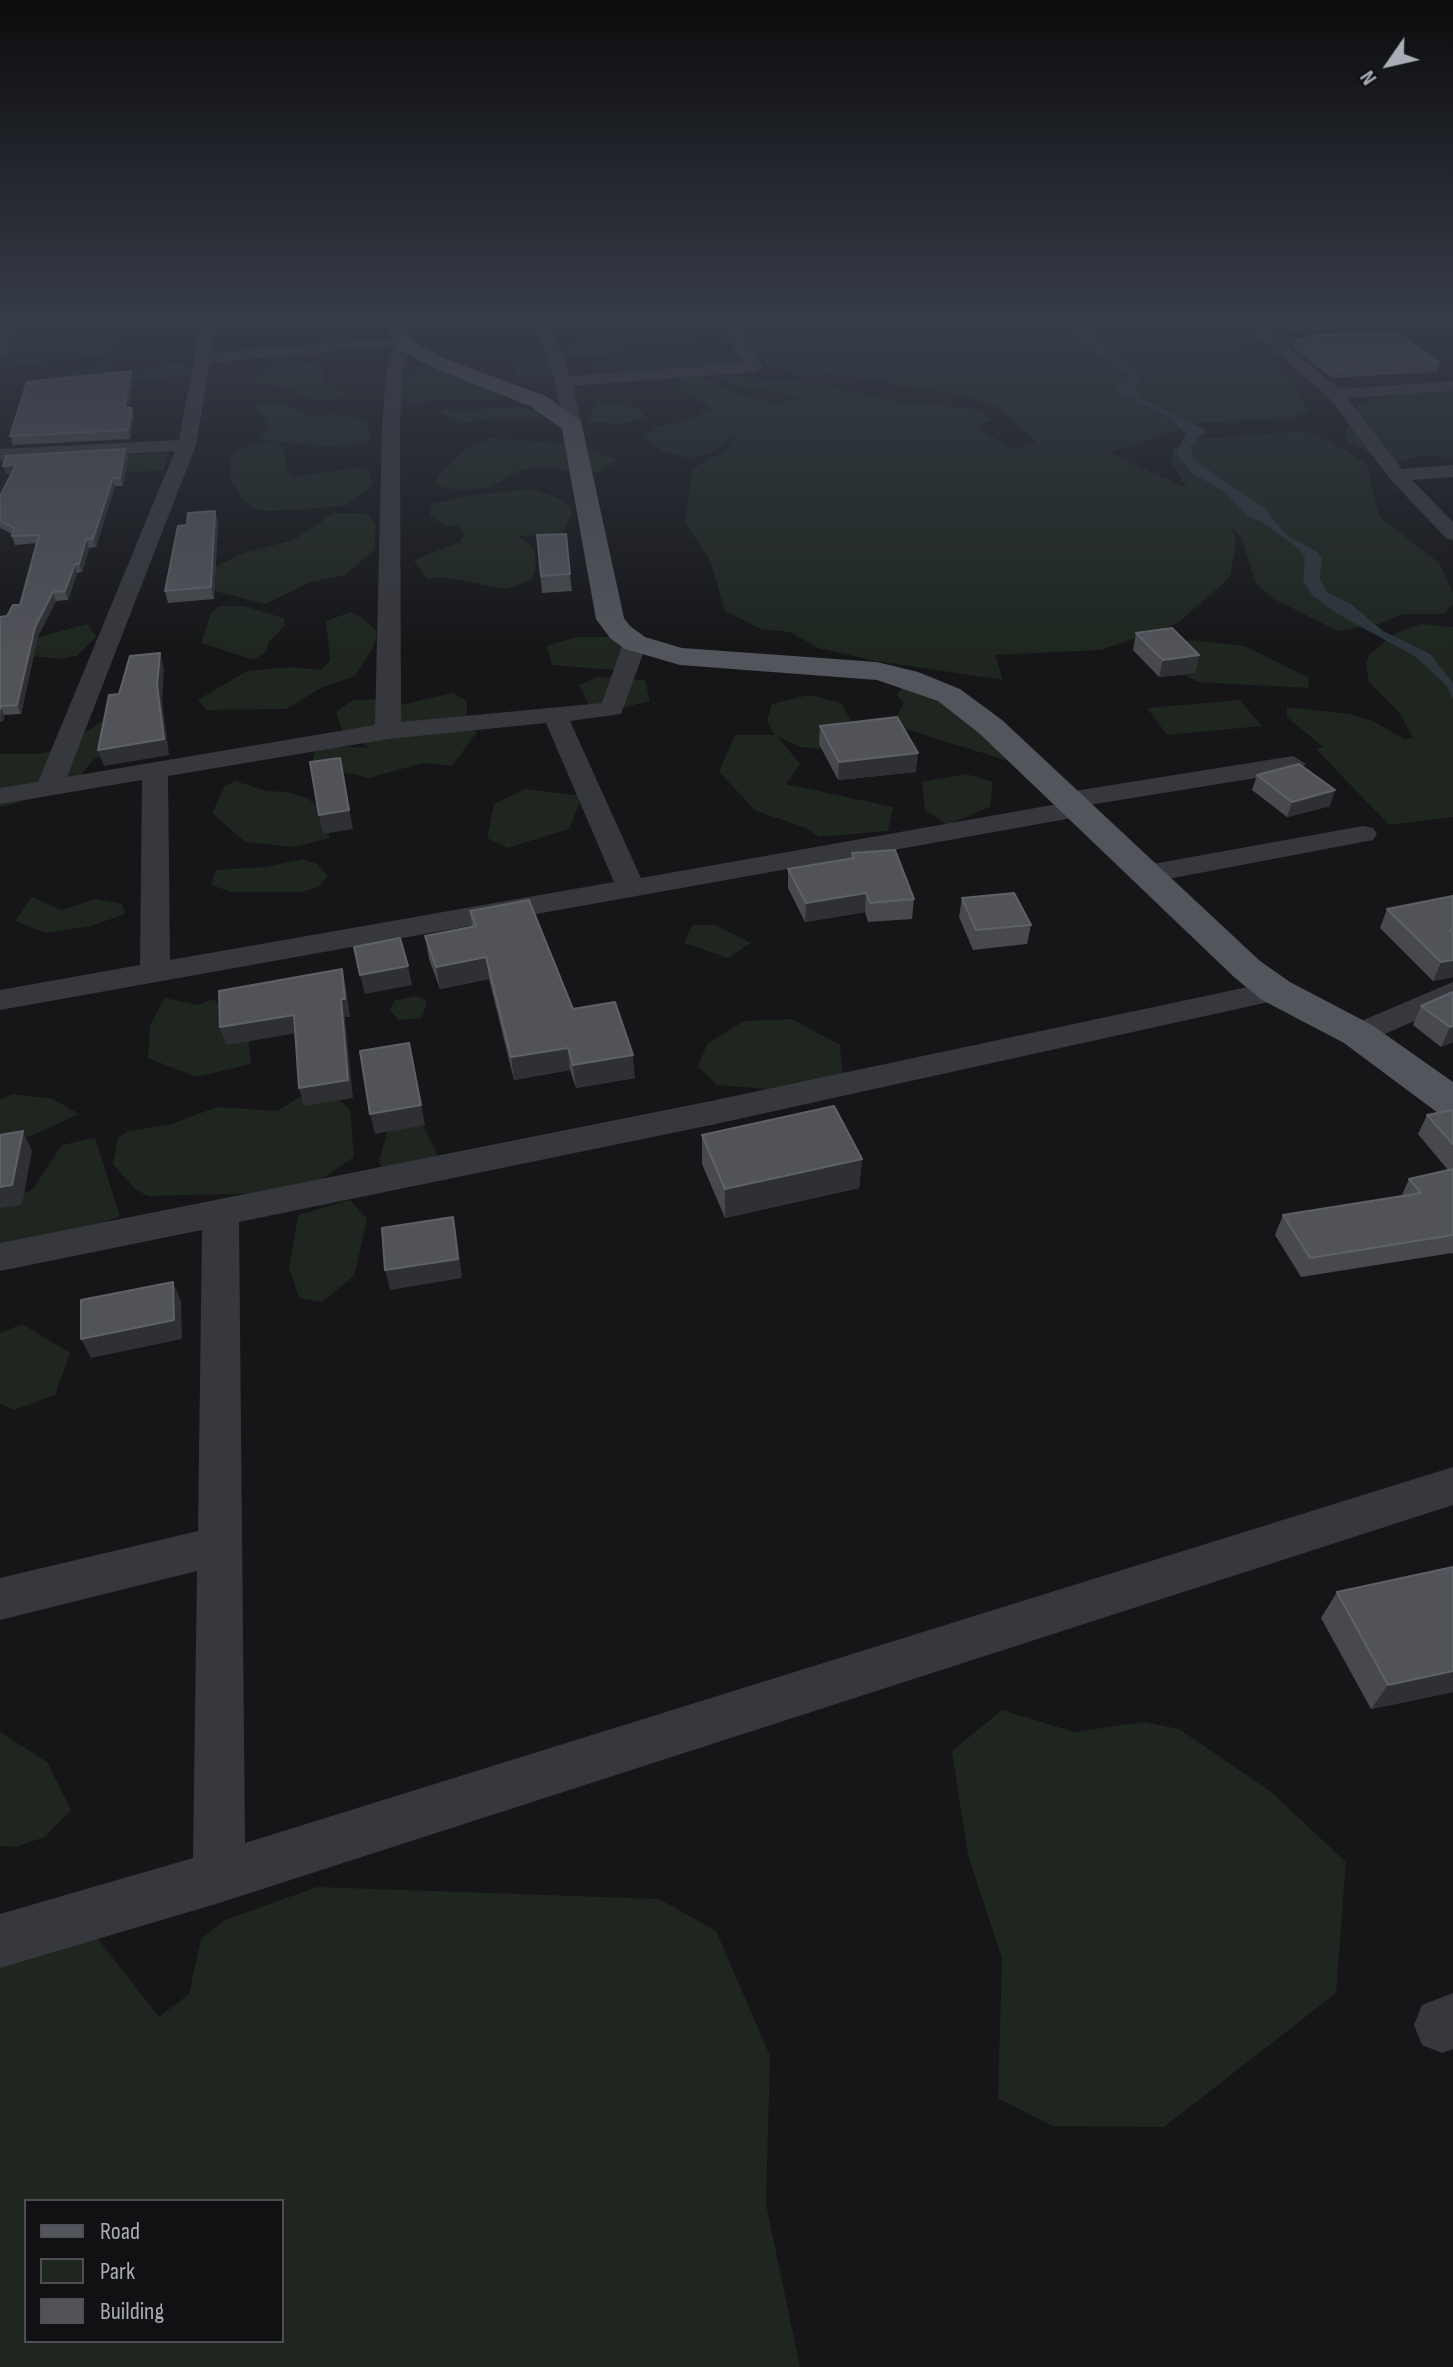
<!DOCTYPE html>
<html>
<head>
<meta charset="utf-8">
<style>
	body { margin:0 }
	#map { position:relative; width:1453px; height:2367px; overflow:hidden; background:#161618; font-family:"Sofia Sans Condensed",sans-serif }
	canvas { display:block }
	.legend { position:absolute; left:24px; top:2199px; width:260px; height:144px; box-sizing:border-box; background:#111113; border:2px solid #4d4f55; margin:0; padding:10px 14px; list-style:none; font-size:24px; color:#a8adb8 }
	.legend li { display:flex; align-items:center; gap:16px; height:40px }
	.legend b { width:40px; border:2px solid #4d4f55 }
	.north { position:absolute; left:1349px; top:24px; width:80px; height:80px; -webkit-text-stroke:6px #111113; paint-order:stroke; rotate:236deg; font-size:22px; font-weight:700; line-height:32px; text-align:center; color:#a8adb8 }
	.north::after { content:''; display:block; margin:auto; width:28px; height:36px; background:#a8adb8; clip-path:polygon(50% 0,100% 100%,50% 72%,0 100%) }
</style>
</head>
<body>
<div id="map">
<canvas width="1453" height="2367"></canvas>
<ul class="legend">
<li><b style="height:10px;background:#53555c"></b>Road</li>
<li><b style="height:22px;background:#1e261f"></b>Park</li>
<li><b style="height:22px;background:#525359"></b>Building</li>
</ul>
<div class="north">N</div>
</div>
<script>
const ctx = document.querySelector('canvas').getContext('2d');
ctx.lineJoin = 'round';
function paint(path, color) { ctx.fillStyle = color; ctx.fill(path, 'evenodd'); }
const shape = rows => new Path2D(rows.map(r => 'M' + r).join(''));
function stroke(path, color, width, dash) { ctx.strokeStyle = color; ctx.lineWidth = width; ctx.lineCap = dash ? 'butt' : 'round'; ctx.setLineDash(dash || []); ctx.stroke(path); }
paint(shape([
	[37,322,132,322,117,329,117,346,105,355,0,368,2,338],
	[609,322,706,322,706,332,675,345,648,345,588,358,560,358,555,350,608,335],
	[723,322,1271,322,1272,326,1258,332,1243,346,1276,362,1292,382,1308,412,1291,419,1203,422,1109,453,1187,488,1171,460,1174,448,1190,440,1302,431,1330,441,1368,465,1375,504,1381,518,1439,563,1453,592,1453,604,1444,614,1404,614,1378,624,1338,631,1276,600,1256,584,1241,536,1232,527,1236,544,1230,577,1178,623,1101,650,995,655,1003,680,876,661,818,648,790,632,761,629,725,611,711,562,685,522,693,468,724,452,739,435,710,454,689,458,660,450,643,437,657,427,693,419,710,408,680,388,681,379,702,377,746,397,778,404,804,397,731,385,718,375,810,382,901,403,970,408,992,419,979,428,1012,449,1038,444,1003,410,969,396,831,374,804,377,769,366],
	[672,349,708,351,727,357,735,366,663,373,594,368,598,364],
	[547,351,556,375,516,378,508,354],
	[282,360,324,367,322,382,344,392,342,396,331,400,308,399,291,388,253,383,267,366],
	[111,361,108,371,126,375,143,373,167,363,191,366,188,374,177,377,20,389,37,380],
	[423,364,474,373,521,394,484,401,437,399,418,403,395,398,404,378],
	[1421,389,1453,391,1453,457,1421,456,1398,462,1368,453,1348,442,1344,436,1358,405],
	[268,402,283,403,307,416,336,414,367,422,371,433,369,442,339,447,274,442,284,448,286,470,292,477,360,467,368,470,373,482,369,488,347,505,333,507,267,511,255,509,243,500,231,482,231,459,233,452,253,444,273,442,259,439,269,428,261,413,253,409],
	[596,403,636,407,647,418,617,424,589,421],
	[518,407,538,411,541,418,513,417,463,422,449,419,439,411],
	[491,438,580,445,617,460,600,472,580,474,554,467,520,470,491,487,460,490,444,488,435,483,440,473,465,450],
	[169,452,164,470,84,475,91,457],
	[533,489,564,501,573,512,561,535,518,536,534,549,536,564,532,579,507,589,442,577,427,579,414,560,460,542,465,535,458,526,443,525,430,514,432,504,473,495],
	[334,513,366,513,376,526,374,550,345,575,310,582,266,604,215,591,214,568,243,553,294,540],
	[219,606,243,606,284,618,285,625,268,643,267,651,254,660,201,643,211,614],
	[351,612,363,618,377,632,373,648,355,676,321,688,286,709,207,710,198,700,247,671,290,667,320,670,330,661,326,621],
	[87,624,96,637,77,656,61,659,31,656,36,638],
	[1421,624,1453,627,1453,817,1389,825,1316,749,1323,747,1287,717,1287,707,1350,714,1373,721,1404,739,1413,738,1399,712,1369,682,1366,664,1369,655,1395,633],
	[576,637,608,637,641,651,615,670,552,665,547,646],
	[1186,640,1245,646,1309,678,1308,688,1198,682,1153,659,1157,650],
	[598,677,645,680,650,701,613,710,589,705,579,685],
	[909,677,959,691,1012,762,892,725,904,703,897,695],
	[453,693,467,701,467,721,477,732,452,766,423,763,369,778,343,772,313,760,317,745,370,748,342,729,336,712,353,700,376,699,404,704],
	[809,695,841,703,853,724,843,751,801,747,777,736,800,764,786,784,893,807,888,831,819,837,806,828,756,811,719,772,735,735,774,735,767,720,772,704],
	[1240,700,1262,726,1167,735,1147,708],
	[100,722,114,725,103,755,94,759,76,780,41,797,0,807,0,754,39,754,65,747],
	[966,774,993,782,990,807,947,825,925,810,922,782],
	[235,781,267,791,287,792,307,798,321,809,330,838,293,847,245,842,212,813,225,786],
	[525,789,582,796,569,829,507,848,487,838,494,804],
	[303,859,317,864,328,876,318,887,301,892,231,892,211,885,216,870,266,867],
	[32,897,61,910,96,899,122,904,125,914,91,926,46,933,15,921],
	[692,925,715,925,751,943,728,958,684,943],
	[416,996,427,1001,422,1018,399,1020,390,1010,395,1000],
	[165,998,198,1005,214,999,248,1036,251,1064,196,1077,148,1058,150,1025],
	[792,1019,840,1045,843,1081,780,1090,717,1085,698,1067,707,1044,744,1021],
	[314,1088,328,1089,350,1110,354,1157,302,1192,148,1196,135,1189,113,1164,118,1138,128,1131,169,1125,217,1107,277,1111],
	[12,1094,53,1099,79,1114,31,1136,0,1143,0,1100],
	[390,1120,421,1121,438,1156,386,1170,379,1163],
	[95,1138,120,1216,0,1264,0,1205,33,1189,62,1145],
	[350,1200,367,1219,354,1276,322,1302,299,1298,289,1268,298,1215],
	[22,1324,70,1353,55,1395,14,1410,0,1403,0,1333],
	[1002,1710,1074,1732,1143,1722,1179,1729,1270,1791,1346,1862,1336,1993,1164,2127,1052,2126,998,2098,1002,1958,968,1855,952,1751],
	[0,1732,47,1762,71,1810,45,1837,15,1847,0,1846],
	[317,1887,659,1899,716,1931,770,2056,766,2204,800,2367,0,2367,0,1962,34,1939,98,1939,159,2017,189,1994,201,1939,225,1920],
	[26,2201,282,2201,282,2341,26,2341]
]), '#1e261f');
paint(shape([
	[1066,322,1081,322,1142,377,1134,388,1143,400,1203,428,1206,431,1190,446,1194,460,1265,509,1285,534,1317,552,1322,558,1320,579,1327,592,1352,605,1383,631,1430,654,1453,683,1453,699,1446,685,1416,657,1338,614,1311,594,1303,580,1305,556,1298,548,1262,522,1247,516,1223,491,1192,473,1176,454,1186,434,1174,421,1119,392,1117,388,1132,376,1081,345]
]), '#2c353c');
paint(shape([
	[0,322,16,322,8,351,0,356,0,322],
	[201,322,217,322,212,353,407,337,411,344,402,374,400,427,401,722,602,703,623,643,635,636,643,638,647,643,621,714,570,721,641,878,1058,804,1055,800,1058,794,1068,792,1293,756,1306,764,1293,772,1089,805,1092,809,1088,815,1078,817,0,1010,0,990,140,965,142,780,0,804,0,788,38,782,175,451,0,461,0,449,179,440,201,322],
	[394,345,386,374,382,427,375,725,67,777,196,445,210,363,394,345],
	[546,723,614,882,170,960,168,776,388,739,546,723],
	[534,322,550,322,570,376,744,363,717,322,733,322,763,367,755,372,573,386,582,426,573,431,564,426,555,382,534,322],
	[1241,322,1258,322,1339,389,1453,381,1453,391,1347,398,1402,469,1453,465,1453,477,1412,480,1453,522,1453,540,1446,538,1390,479,1329,398,1241,322],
	[1295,322,1378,322,1370,327,1289,332,1281,327,1295,322],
	[1434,322,1453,322,1453,334,1447,332,1434,322],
	[1363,826,1373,828,1377,834,1373,840,1147,883,1137,880,1133,874,1137,868,1147,865,1363,826],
	[1276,981,1287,984,1292,991,1287,998,711,1125,239,1222,245,1843,1453,1467,1453,1505,219,1903,0,1968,0,1914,193,1858,197,1571,0,1620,0,1578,198,1531,202,1230,0,1271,0,1243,711,1101,1276,981],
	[1453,982,1453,1004,1369,1041,1358,1045,1347,1041,1342,1034,1347,1027,1453,982],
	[1453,1993,1453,2049,1442,2053,1422,2045,1414,2025,1422,2005,1453,1993]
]), '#37383d');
paint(shape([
	[387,322,405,322,412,341,448,360,546,396,581,421,624,618,630,626,645,637,682,648,877,662,918,672,960,689,1002,720,1260,961,1290,982,1372,1025,1453,1082,1453,1117,1438,1113,1344,1043,1262,1000,1234,977,980,734,938,701,877,680,680,665,625,649,610,638,596,619,562,429,530,406,434,368,396,348,387,322]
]), '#53555c');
paint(shape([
	[1310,335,1440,363,1437,372,1332,378,1294,348,1296,339,1309,338],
	[131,371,133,380,128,408,132,408,134,417,130,439,13,445,10,436],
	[125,449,128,457,123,486,115,486,96,547,89,548,82,572,77,573,68,600,56,601,38,636,21,714,4,715,3,722,0,722,0,617,7,616,20,605,37,543,15,545,12,536,12,534,0,528,0,496,12,474,6,474],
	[215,511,218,522,214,599,168,603,165,591,187,525],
	[537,535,570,574,572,591,542,593],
	[1136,633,1199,655,1195,673,1159,677,1133,650],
	[820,726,916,772,838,780,819,744],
	[1257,775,1330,806,1287,817,1252,790],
	[852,853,914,899,912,919,868,922,865,912,805,922,788,888,788,869,851,859],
	[1453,896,1453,977,1433,981,1380,928,1387,909],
	[962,898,1031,925,1027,944,973,950,959,917],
	[470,911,573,1009,635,1078,576,1088,570,1070,514,1080,489,979,440,989,429,959,425,936,472,927],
	[1453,992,1453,1042,1441,1047,1413,1025,1421,1006],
	[1453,1110,1453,1254,1452,1253,1301,1277,1275,1235,1283,1215,1401,1197,1409,1179,1448,1170,1418,1134,1427,1115],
	[702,1135,862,1159,859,1188,725,1218,702,1164],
	[1337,1592,1453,1692,1371,1709,1321,1618]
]), '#47494d');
paint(shape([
	[131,371,133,380,127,418,124,408],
	[132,408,134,417,130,439,128,430],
	[125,449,128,457,123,486,120,478],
	[16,465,19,473,6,474,3,466],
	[113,478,115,486,96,547,93,539],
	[215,511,218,522,214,599,211,587],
	[86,539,89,548,82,572,79,564],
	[75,564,77,573,68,600,65,591],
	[53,592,56,601,38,636,21,714,17,705,35,627],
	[160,653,164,669,162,701,169,755,104,766,98,750,157,685],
	[1199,655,1195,673,1159,677,1163,660],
	[1,706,4,715,3,722,0,722],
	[918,753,916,772,838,780,839,762],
	[340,758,353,829,323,834,319,815],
	[1335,790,1330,806,1287,817,1292,802],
	[866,893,865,912,805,922,806,903],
	[486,957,489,979,440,989,436,967],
	[1453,960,1453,977,1433,981,1441,962],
	[408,966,412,985,365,994,360,975],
	[342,969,346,987,350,1017,345,1017,353,1098,304,1106,299,1088,341,999],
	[294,1015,298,1033,226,1045,220,1027],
	[1453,1026,1453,1042,1441,1047,1450,1027],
	[568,1048,570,1070,514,1080,511,1057],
	[633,1055,635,1078,576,1088,573,1065],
	[413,1062,425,1125,375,1134,370,1114],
	[23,1131,32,1151,22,1205,0,1208,0,1187],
	[862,1159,859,1188,725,1218,725,1189],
	[453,1217,457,1236,462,1278,390,1290,385,1270],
	[173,1282,181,1301,182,1339,91,1358,81,1339],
	[1453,1671,1453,1692,1371,1709,1388,1685]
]), '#2f3033');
const building = shape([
	[1395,331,1440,363,1335,369,1296,339,1315,338,1310,335,1395,331],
	[131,371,124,408,132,408,128,430,10,436,27,382,131,371],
	[125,449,120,478,113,478,93,539,86,539,79,564,75,564,65,591,53,592,35,627,17,705,1,706,0,709,0,617,7,616,13,605,20,605,39,535,12,536,14,528,0,521,0,496,16,465,3,466,6,456,125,449],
	[215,511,211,587,165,591,178,526,187,525,188,513,215,511],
	[566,534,570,574,541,576,537,535,566,534],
	[1172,628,1199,655,1163,660,1136,633,1172,628],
	[160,653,157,685,164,739,98,750,109,695,119,694,130,656,160,653],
	[897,717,918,753,839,762,820,726,897,717],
	[340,758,349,810,319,815,310,762,340,758],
	[1299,764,1335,790,1292,802,1257,775,1299,764],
	[895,850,914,899,870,903,866,893,806,903,788,869,854,858,852,853,895,850],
	[1014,893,1031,925,976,930,962,898,1014,893],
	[1453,896,1453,929,1450,930,1453,933,1453,960,1441,962,1387,909,1453,896],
	[529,900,573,1009,615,1002,633,1055,573,1065,568,1048,511,1057,486,957,436,967,425,936,476,926,470,911,529,900],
	[400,938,408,966,360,975,354,947,400,938],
	[342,969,345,999,341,999,348,1080,299,1088,294,1015,220,1027,219,991,342,969],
	[1453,992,1453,1026,1450,1027,1421,1006,1453,992],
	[409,1043,421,1105,370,1114,360,1051,409,1043],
	[834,1106,862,1159,725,1189,702,1135,834,1106],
	[1453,1110,1453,1144,1427,1115,1453,1110],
	[23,1131,12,1185,0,1187,0,1135,23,1131],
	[1453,1169,1453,1235,1310,1258,1283,1215,1421,1193,1409,1179,1453,1169],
	[453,1217,458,1259,385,1270,382,1228,453,1217],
	[173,1282,174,1320,81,1339,81,1300,173,1282],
	[1453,1567,1453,1671,1388,1685,1337,1592,1453,1567]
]);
paint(building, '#525359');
stroke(building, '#5f6168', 2);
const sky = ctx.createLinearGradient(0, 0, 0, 653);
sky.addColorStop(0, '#0c0c0d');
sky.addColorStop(0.49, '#363c48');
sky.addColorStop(1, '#363c4800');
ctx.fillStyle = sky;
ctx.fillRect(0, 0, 1453, 653);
</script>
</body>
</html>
